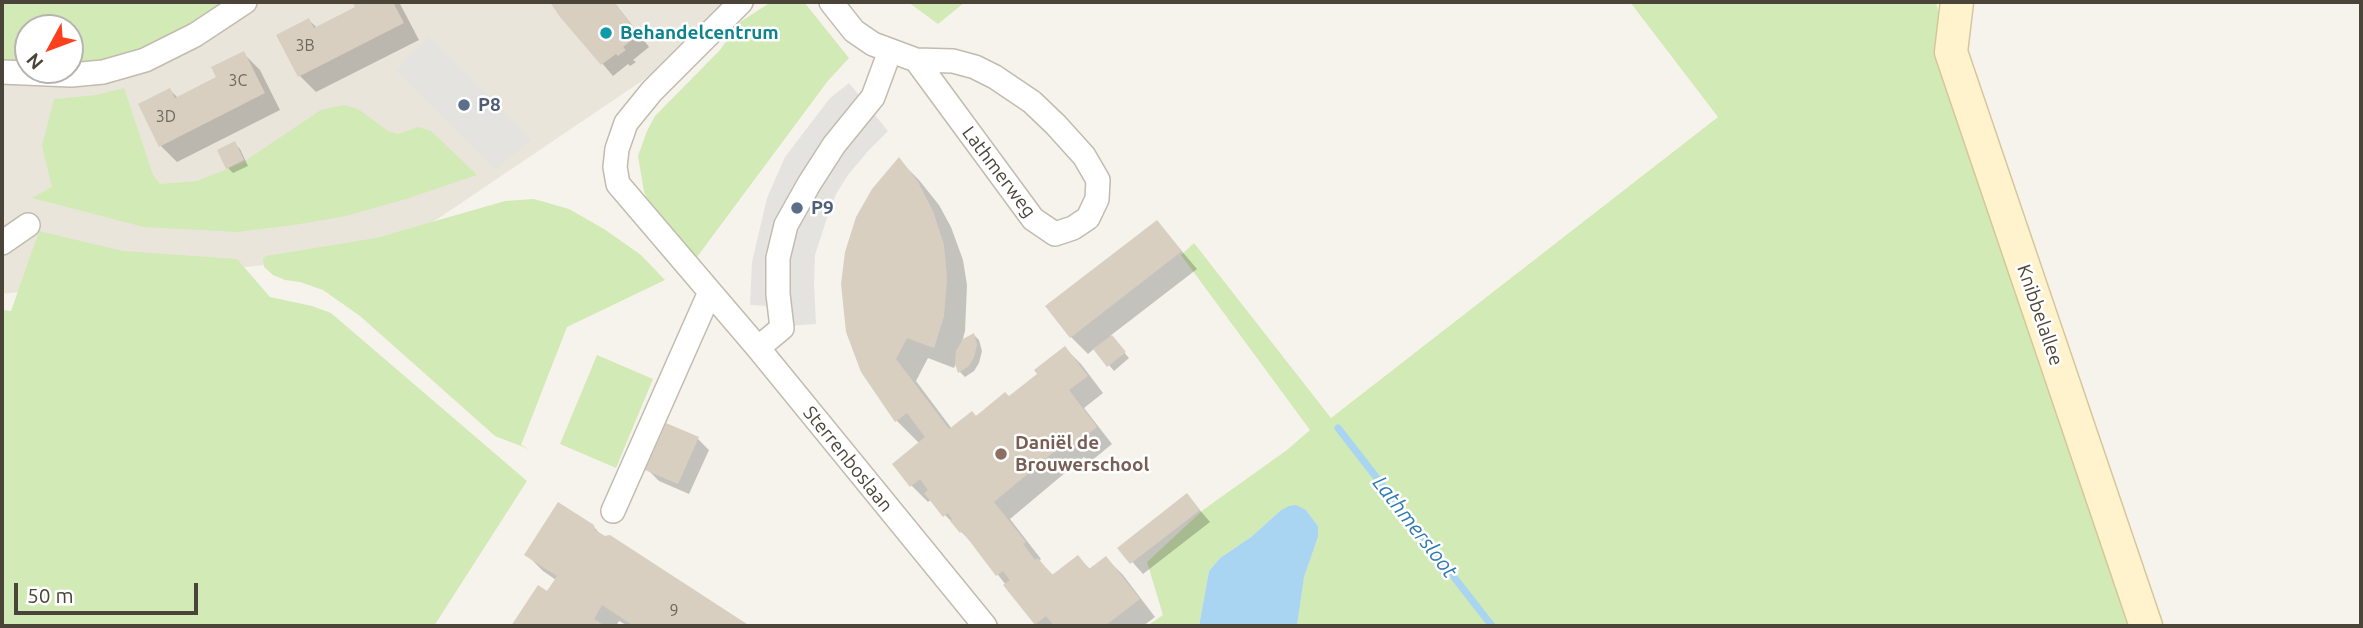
<!DOCTYPE html>
<html>
<head>
<meta charset="utf-8">
<style>
	body { margin:0 }
	#map { position:relative; width:2363px; height:628px; overflow:hidden; background:#f6f3ec; font-family:Ubuntu,sans-serif }
	canvas { display:block }
	.frame { position:absolute; inset:0; border:4px solid #4b4439; pointer-events:none }
	.north { position:absolute; left:14px; top:14px; width:70px; height:70px; box-sizing:border-box; background:#fff; border:2px solid #b7b4b0; border-radius:50%; rotate:229deg; font-size:19px; font-weight:700; line-height:28px; text-align:center; color:#4b4439 }
	.north::after { content:''; display:block; margin:auto; width:24px; height:32px; background:#fc3f1d; clip-path:polygon(50% 0,100% 100%,50% 72%,0 100%) }
	.scale { position:absolute; left:14px; top:583px; width:184px; height:32px; box-sizing:border-box; border:4px solid #4b4439; border-top:0; padding-left:9px; font-size:21px; line-height:24px; white-space:nowrap; color:#4b4439; -webkit-text-stroke:5px #fff; paint-order:stroke }
</style>
</head>
<body>
<div id="map">
<canvas width="2363" height="628"></canvas>
<div class="frame"></div>
<div class="north">N</div>
<div class="scale">50 m</div>
</div>
<script>
const ctx = document.querySelector('canvas').getContext('2d');
ctx.lineJoin = 'round';
function paint(path, color) { ctx.fillStyle = color; ctx.fill(path, 'evenodd'); }
const shape = rows => new Path2D(rows.map(r => 'M' + r).join(''));
function stroke(path, color, width, dash) { ctx.strokeStyle = color; ctx.lineWidth = width; ctx.lineCap = dash ? 'butt' : 'round'; ctx.setLineDash(dash || []); ctx.stroke(path); }
function drawText(font, color, halo, rows, align = 'center') {
  ctx.font = font + ' Ubuntu,sans-serif'; ctx.lineWidth = 5; ctx.setLineDash([]); ctx.textBaseline = 'middle'; ctx.strokeStyle = halo; ctx.fillStyle = color; for (const [text, x, y, turn = 0] of rows) {
    ctx.save(); ctx.translate(x, y); ctx.rotate((+turn || 0) * Math.PI / 180); ctx.textAlign = isNaN(turn) ? turn : align; if (halo) ctx.strokeText(text, 0, 0); ctx.fillText(text, 0, 0); ctx.restore();
  }
}
paint(shape([
	[2,2,759,2,390,251,2,294],
	[28,28,70,28,70,70,28,70]
]), '#eae5da');
paint(shape([
	[2,2,228,2,177,32,123,57,70,67,70,28,28,28,28,69,2,65],
	[771,2,804,2,849,58,827,82,697,257,658,218,649,203,644,192,638,156,647,131,655,116,720,50,740,22],
	[908,2,965,2,938,24],
	[1630,2,1936,2,1947,47,2136,626,1297,626,1304,576,1318,537,1318,526,1306,510,1280,511,1251,537,1220,558,1209,571,1199,626,1147,626,1163,615,1147,562,1203,510,1287,450,1310,430,1181,255,1194,243,1331,418,1718,117],
	[124,88,153,175,160,184,197,181,242,163,321,110,343,105,358,109,388,131,398,134,418,127,431,131,477,175,406,199,346,216,294,225,237,232,144,227,32,198,52,187,42,146,54,99,96,95],
	[534,199,569,209,604,229,641,255,665,280,567,327,521,445,531,450,495,436,360,316,323,290,300,282,285,280,273,275,264,267,263,259,266,256,376,238,505,201],
	[39,231,123,251,237,259,270,297,312,306,331,313,527,481,434,626,2,626,2,310,11,311],
	[597,355,653,379,616,468,560,444]
]), '#d2eab5');
paint(shape([
	[429,36,532,140,495,169,395,70],
	[849,83,888,131,868,151,848,175,836,194,827,218,815,255,814,284,816,324,772,327,768,306,750,305,752,262,767,198,785,157,830,98]
]), '#e5e3e0');
paint(shape([
	[1296,505,1306,510,1318,526,1318,537,1304,577,1297,626,1199,626,1209,571,1220,558,1251,537,1280,511,1289,506]
]), '#a9d4f2');
paint(shape([
	[354,2,399,2,419,40,316,92,299,75,309,20,317,28,357,8],
	[550,2,614,2,649,47,633,60,636,62,630,66,628,64,613,76],
	[243,53,260,70,280,110,177,162,161,146,170,90,178,98,218,78],
	[235,144,240,149,248,166,233,173,228,168],
	[899,160,919,180,939,205,951,227,963,260,967,285,965,331,961,346,974,335,979,340,982,351,979,363,974,371,965,377,960,372,957,361,954,368,928,358,916,381,952,429,1009,398,1040,374,1065,348,1081,364,1103,393,1084,408,1112,444,1090,462,1084,457,1010,519,1041,559,1039,561,1054,576,1078,557,1091,570,1106,558,1123,575,1155,617,1143,626,1038,626,977,548,945,515,932,499,928,502,912,486,895,464,920,444,897,421,873,389,854,353,844,311,844,270],
	[1157,222,1197,269,1110,336,1129,358,1114,371,1095,348,1088,354,1071,337,1048,307],
	[698,439,709,450,689,494,659,481,647,469],
	[1187,495,1210,522,1143,574,1120,548],
	[593,526,604,538,609,537,747,626,628,626,619,621,616,626,513,626,538,588,547,593,556,580,543,571,526,554]
]), '#0003');
stroke(shape([
	[1338,428,1492,626]
]), '#a9d4f2', 7);
paint(shape([
	[352,2,393,2,404,23,298,77,276,35,309,18,314,28,355,7],
	[550,2,614,2,639,35,623,47,626,50,618,56,616,54,601,65,560,17],
	[244,51,265,93,159,147,138,104,170,88,175,98,216,77,211,67],
	[235,141,244,160,226,169,217,150],
	[899,157,918,182,933,211,944,245,947,278,944,316,934,348,907,338,896,359,949,429,972,411,976,416,1005,392,1009,396,1037,374,1034,370,1065,346,1088,376,1069,390,1097,427,1072,447,1067,441,994,502,1026,542,1023,544,1035,560,1038,558,1052,575,1078,555,1089,569,1106,556,1140,599,1105,626,1054,626,1046,616,1035,625,1003,585,1010,580,1003,571,996,576,962,531,960,533,950,521,952,519,948,513,943,517,924,493,928,490,920,479,910,487,892,464,925,437,907,413,895,422,861,372,846,332,841,284,845,252,856,217,872,189],
	[1157,220,1182,251,1070,338,1045,306],
	[974,333,977,345,974,357,969,366,958,373,955,364,956,351,963,339],
	[1112,335,1126,352,1107,367,1093,349],
	[666,423,699,437,678,484,645,470],
	[1187,493,1200,510,1130,564,1117,548],
	[558,502,594,525,595,530,605,536,610,535,750,626,634,626,602,605,594,619,605,626,511,626,538,585,547,591,557,576,524,555]
]), '#d8cfc1');
const street = shape([
	[741,2,652,91,626,123,617,149,615,167,618,184,758,348,985,626],
	[831,2,854,31,873,44,916,60,953,61,975,67,995,77,1032,102,1056,125,1084,156,1098,180,1097,199,1088,218,1073,228,1055,234,1033,219,916,60],
	[2,72,71,75,103,72,145,60,195,35,245,2],
	[2,243,28,225],
	[758,348,782,328,778,294,778,258,786,225,809,184,834,145,873,97,890,51],
	[613,511,710,292]
]);
const secondary = shape([
	[1957,2,1951,52,2146,626]
]);
stroke(street, '#c2bbae', 26);
stroke(secondary, '#d6c79b', 35);
stroke(street, '#fff', 23);
stroke(secondary, '#fff3cd', 32);
for (const [x, y, r, color] of [
	[606,33,7,"#0f9aa8"],
	[464,105,7,"#5c6f8a"],
	[797,208,7,"#5c6f8a"],
	[1001,454,7,"#8d6e63"]
]) { const dot = new Path2D(); dot.arc(x, y, r, 0, 2 * Math.PI); ctx.fillStyle = color; ctx.fill(dot); stroke(dot, '#fff', 2.5); }
drawText('16px', '#6e675b', null, [
	["3B",305,46],
	["3C",238,81],
	["3D",166,117],
	["9",674,611]
]);
drawText('bold 19px', '#0d838f', '#fff', [
	["Behandelcentrum",620,33]
], 'left');
drawText('bold 19px', '#4e5e75', '#fff', [
	["P8",478,105],
	["P9",811,208]
], 'left');
drawText('19px', '#4b4439', '#fff', [
	["Lathmerweg",999,172,53],
	["Knibbelallee",2040,315,71],
	["Sterrenboslaan",848,459,51]
]);
drawText('bold 19px', '#785e54', '#fff', [
	["Daniël de",1015,443],
	["Brouwerschool",1015,465]
], 'left');
drawText('italic 21px', '#2e7ab2', '#fff', [
	["Lathmersloot",1415,527,52]
]);
</script>
</body>
</html>
